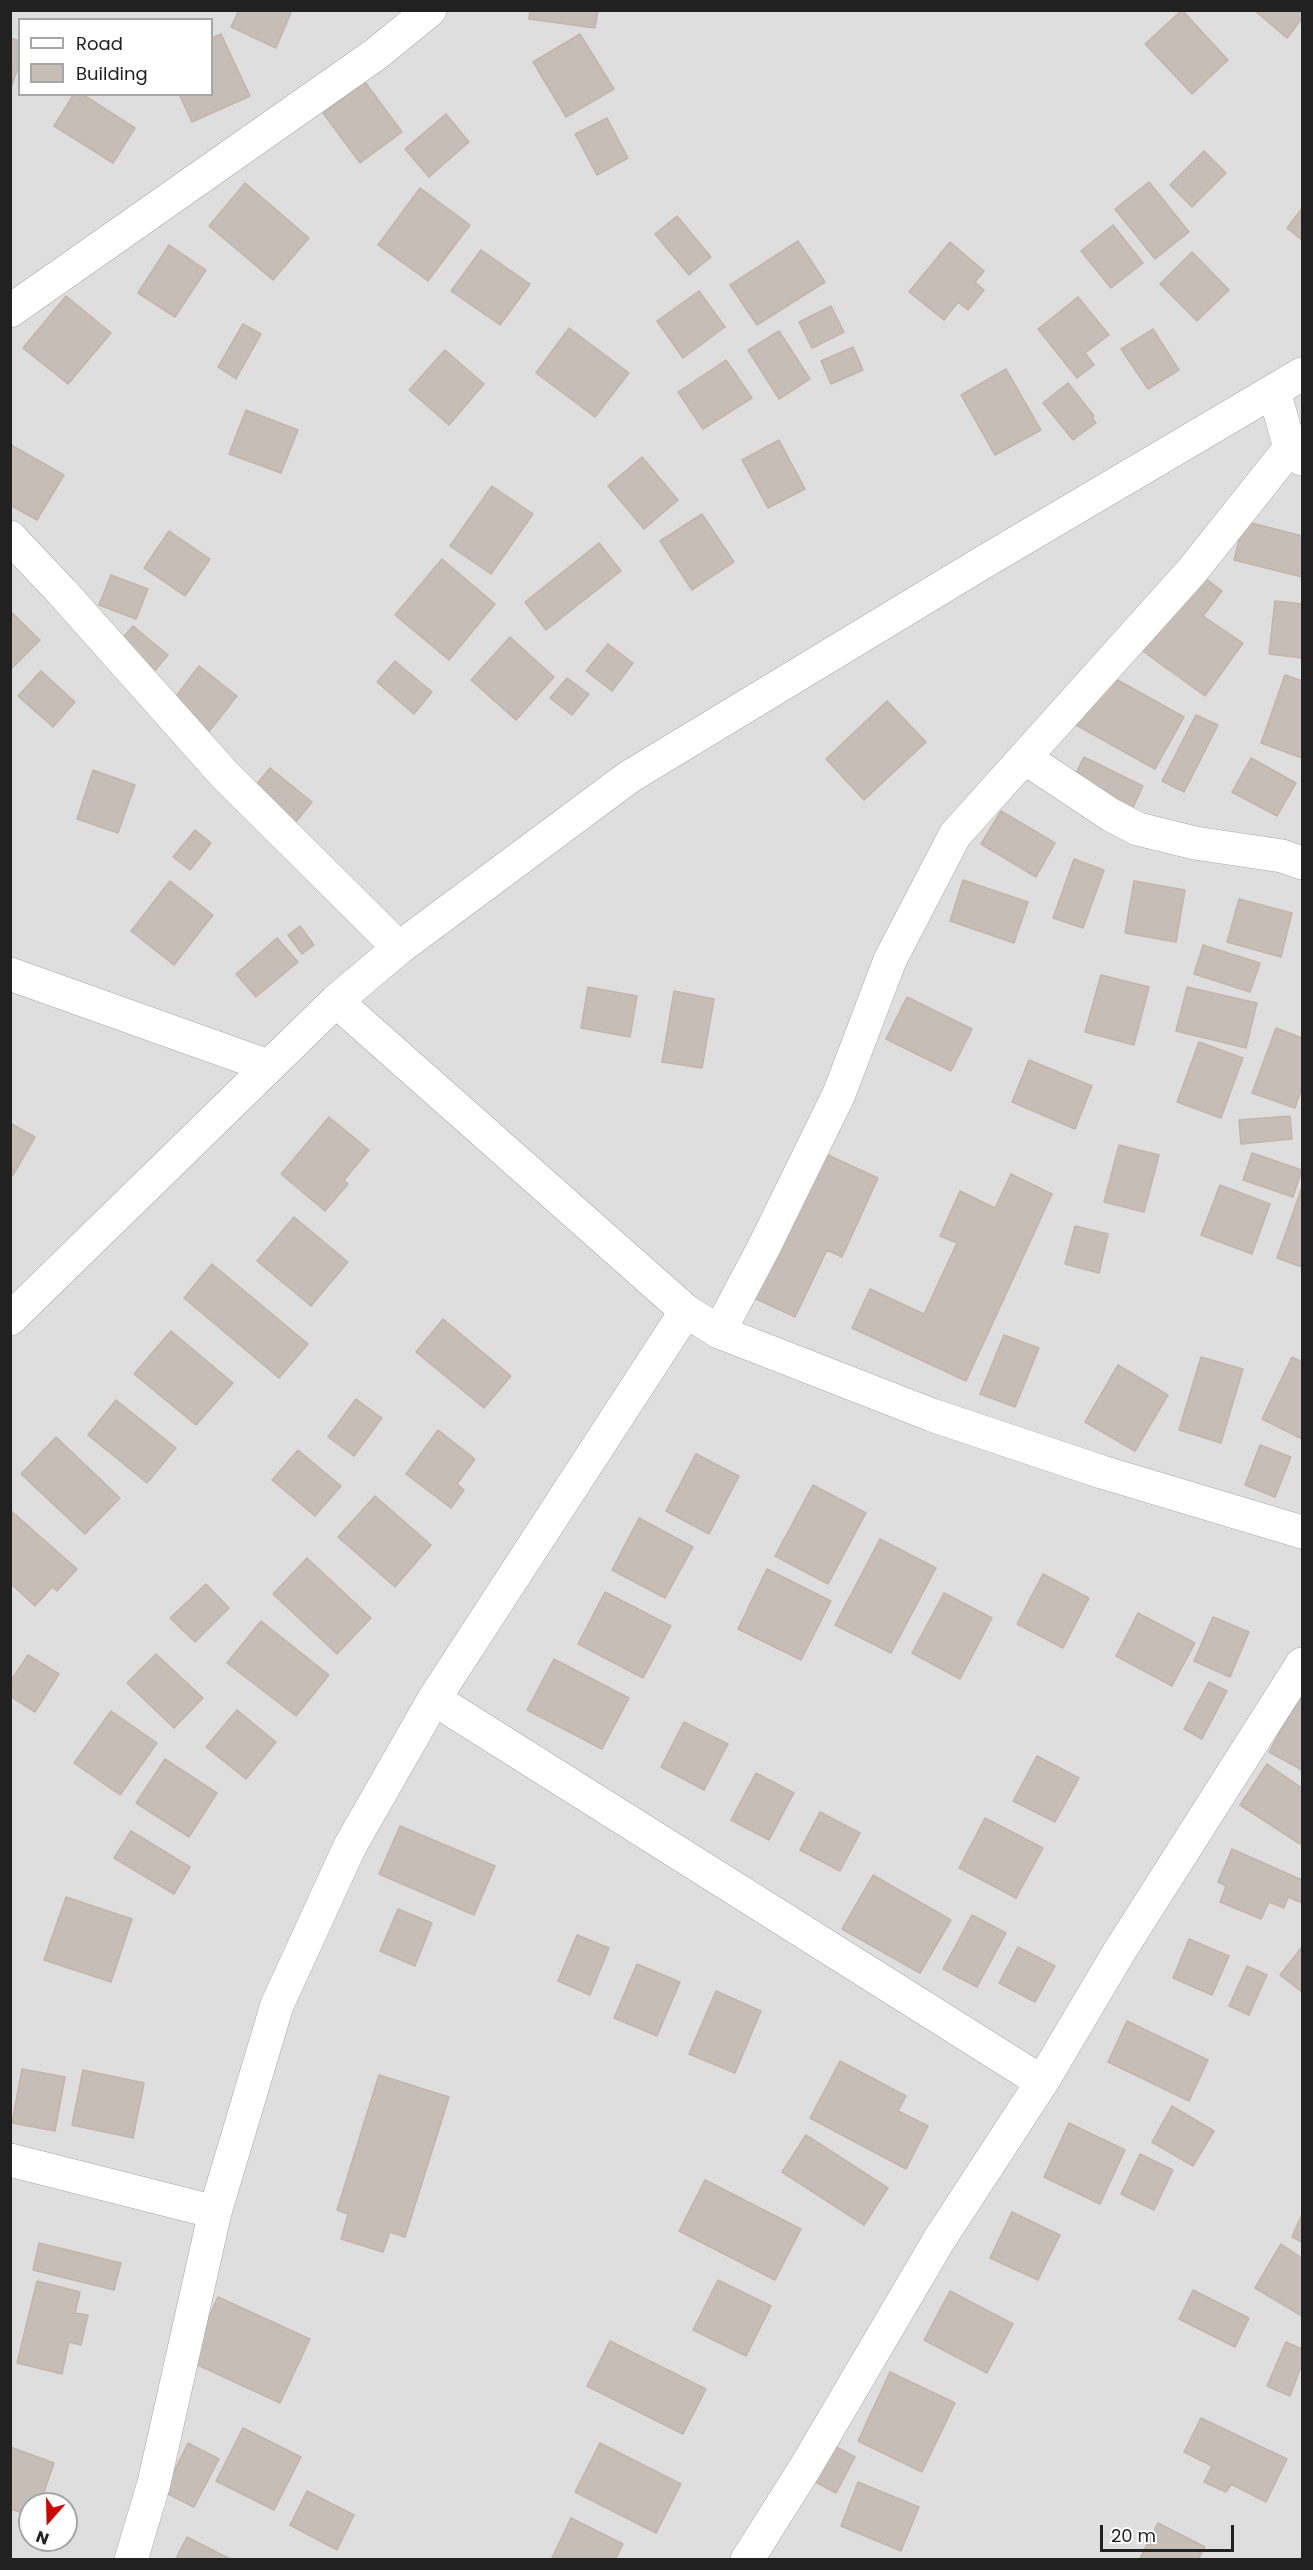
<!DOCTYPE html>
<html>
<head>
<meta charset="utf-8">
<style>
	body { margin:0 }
	#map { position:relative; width:1313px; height:2570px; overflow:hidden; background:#f1eee7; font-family:Poppins,sans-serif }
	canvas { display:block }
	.frame { position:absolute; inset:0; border:12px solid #212121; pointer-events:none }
	.legend { position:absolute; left:18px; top:18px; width:195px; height:78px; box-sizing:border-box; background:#fff; border:2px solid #a6a6a6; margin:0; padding:8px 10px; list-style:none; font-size:18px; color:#212121 }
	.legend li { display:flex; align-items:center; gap:12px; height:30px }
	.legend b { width:30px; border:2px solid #a6a6a6 }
	.north { position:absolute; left:18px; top:2492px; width:60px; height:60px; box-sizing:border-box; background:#fff; border:2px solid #a6a6a6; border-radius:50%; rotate:200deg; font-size:16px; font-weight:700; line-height:24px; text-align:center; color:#212121 }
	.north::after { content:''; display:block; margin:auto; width:21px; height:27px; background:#d10001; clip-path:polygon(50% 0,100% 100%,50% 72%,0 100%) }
	.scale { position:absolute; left:1100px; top:2525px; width:134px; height:27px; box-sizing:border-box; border:3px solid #212121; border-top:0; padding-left:8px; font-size:18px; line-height:21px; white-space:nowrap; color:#212121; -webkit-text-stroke:4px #fff; paint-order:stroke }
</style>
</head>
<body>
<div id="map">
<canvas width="1313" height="2570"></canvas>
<div class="frame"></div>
<ul class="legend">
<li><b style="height:8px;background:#fff"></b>Road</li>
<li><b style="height:16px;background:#c6bdb6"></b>Building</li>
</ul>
<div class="north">N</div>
<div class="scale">20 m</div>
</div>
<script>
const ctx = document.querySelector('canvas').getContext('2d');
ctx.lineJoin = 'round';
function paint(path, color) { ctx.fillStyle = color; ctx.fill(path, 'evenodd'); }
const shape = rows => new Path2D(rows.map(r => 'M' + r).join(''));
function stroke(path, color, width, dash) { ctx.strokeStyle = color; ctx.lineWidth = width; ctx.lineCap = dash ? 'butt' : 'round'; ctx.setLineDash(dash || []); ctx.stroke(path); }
paint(shape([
	[11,11,1302,11,1302,2559,11,2559],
	[20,20,212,20,212,94,20,94],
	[30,2504,66,2504,66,2540,30,2540]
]), '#dfdede');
const building = shape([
	[239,10,292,10,276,48,231,27,239,10],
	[530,10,598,10,595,28,529,19,530,10],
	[1182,10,1228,60,1192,94,1145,44,1182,10],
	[1254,10,1302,10,1302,18,1287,38,1254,10],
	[221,34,250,96,192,122,179,94,212,94,212,38,221,34],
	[580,34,614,89,566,117,533,62,580,34],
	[10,38,20,41,20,62,12,85,10,38],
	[365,82,402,132,360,163,323,113,365,82],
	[74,94,82,94,135,128,113,163,54,126,74,94],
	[446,114,469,142,429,177,405,149,446,114],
	[607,118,628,158,597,175,575,134,607,118],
	[1204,151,1226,173,1192,207,1170,185,1204,151],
	[1149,182,1189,232,1155,259,1115,209,1149,182],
	[245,183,309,238,273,280,209,226,245,183],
	[420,188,470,225,428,281,378,245,420,188],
	[1302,208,1302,240,1287,228,1302,208],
	[677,216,711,257,689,275,655,234,677,216],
	[1113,225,1143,263,1111,288,1081,251,1113,225],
	[798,241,825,282,757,325,730,285,798,241],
	[950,242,984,271,975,282,984,290,968,310,958,302,944,320,909,292,950,242],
	[169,245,206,270,175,317,138,293,169,245],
	[481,250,530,284,500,325,451,291,481,250],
	[1192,252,1229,290,1197,321,1160,284,1192,252],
	[699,291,725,327,683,358,657,321,699,291],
	[66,296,111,333,68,384,23,348,66,296],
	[1078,297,1109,335,1085,353,1094,365,1077,378,1038,329,1078,297],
	[831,306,844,332,812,348,799,322,831,306],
	[243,324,261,334,236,379,218,367,243,324],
	[569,328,629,373,595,417,536,373,569,328],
	[1153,329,1179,370,1148,389,1121,349,1153,329],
	[779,331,810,379,779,399,748,350,779,331],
	[853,347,863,370,831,384,821,361,853,347],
	[445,350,484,384,449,425,409,390,445,350],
	[726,360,752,398,703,429,678,392,726,360],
	[1006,369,1041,430,995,455,961,395,1006,369],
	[1068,383,1094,416,1092,418,1096,423,1073,440,1043,403,1068,383],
	[246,410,298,430,281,473,229,454,246,410],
	[779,440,805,489,768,508,742,460,779,440],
	[11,445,64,475,37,520,10,505,11,445],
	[642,457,678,500,644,529,608,486,642,457],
	[492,486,533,514,491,574,450,546,492,486],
	[702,514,734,562,692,590,660,541,702,514],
	[1244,521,1302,536,1302,577,1234,560,1244,521],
	[169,531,210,559,185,596,144,568,169,531],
	[599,543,621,571,546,630,525,602,599,543],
	[442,559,495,604,449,660,395,615,442,559],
	[1189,566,1222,591,1203,616,1243,643,1205,696,1133,644,1189,566],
	[111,575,148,589,136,619,99,605,111,575],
	[1275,601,1302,604,1302,658,1269,654,1275,601],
	[10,611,40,640,10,670,10,611],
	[133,626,168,655,141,687,106,657,133,626],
	[510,637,554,677,516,720,471,680,510,637],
	[608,644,633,663,612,691,586,671,608,644],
	[395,661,432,692,414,714,377,682,395,661],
	[199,666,237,696,196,748,158,720,199,666],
	[41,671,75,702,53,727,18,696,41,671],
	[1105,673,1184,717,1155,769,1076,725,1105,673],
	[1285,675,1302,681,1302,758,1261,743,1285,675],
	[567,678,589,694,572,715,550,698,567,678],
	[887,701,926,742,864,800,826,759,887,701],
	[1196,715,1218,725,1184,792,1162,781,1196,715],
	[1084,757,1143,786,1127,820,1067,791,1084,757],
	[1251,758,1296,783,1277,816,1232,792,1251,758],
	[270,768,312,802,279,843,236,809,270,768],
	[93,770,135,785,118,833,77,819,93,770],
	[1001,811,1055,843,1036,877,981,844,1001,811],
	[195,830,211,843,190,870,173,857,195,830],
	[1074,859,1104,870,1083,928,1053,918,1074,859],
	[963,880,1028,902,1014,943,950,921,963,880],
	[170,881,213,915,174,965,131,931,170,881],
	[1134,881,1185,890,1176,942,1125,933,1134,881],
	[1239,899,1292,913,1281,957,1227,942,1239,899],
	[300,926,314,945,302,954,288,935,300,926],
	[277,938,298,962,256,997,236,974,277,938],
	[1203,945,1260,963,1250,992,1194,974,1203,945],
	[1101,975,1149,987,1134,1045,1085,1032,1101,975],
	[588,987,637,996,630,1037,581,1028,588,987],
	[1187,987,1257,1003,1246,1048,1176,1031,1187,987],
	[674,991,714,999,702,1068,662,1062,674,991],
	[907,997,972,1029,951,1071,886,1039,907,997],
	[1276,1028,1302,1038,1302,1087,1295,1108,1252,1093,1276,1028],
	[1199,1042,1243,1058,1221,1118,1177,1102,1199,1042],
	[1029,1060,1092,1086,1075,1129,1012,1102,1029,1060],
	[1290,1116,1292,1139,1241,1144,1239,1120,1290,1116],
	[329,1117,369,1150,344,1180,348,1184,325,1211,281,1174,329,1117],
	[10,1123,35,1137,13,1175,10,1174,10,1123],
	[806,1145,878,1178,842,1257,827,1250,795,1317,739,1291,806,1145],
	[1119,1145,1159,1155,1144,1212,1104,1202,1119,1145],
	[1252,1153,1302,1170,1293,1197,1243,1180,1252,1153],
	[1011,1174,1052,1194,966,1381,852,1328,870,1289,924,1314,957,1243,940,1236,960,1191,995,1208,1011,1174],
	[1220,1185,1270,1204,1252,1254,1201,1235,1220,1185],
	[1302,1187,1302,1267,1277,1258,1302,1187],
	[294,1217,348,1262,311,1306,257,1261,294,1217],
	[1075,1226,1108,1234,1099,1273,1065,1264,1075,1226],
	[212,1264,308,1344,279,1378,184,1298,212,1264],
	[443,1319,511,1376,484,1408,416,1352,443,1319],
	[171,1331,233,1383,196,1425,134,1374,171,1331],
	[1004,1335,1039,1348,1015,1407,980,1394,1004,1335],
	[1201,1357,1243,1369,1221,1443,1179,1430,1201,1357],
	[1292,1357,1302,1362,1302,1439,1262,1419,1292,1357],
	[1118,1365,1168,1395,1135,1451,1085,1422,1118,1365],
	[356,1399,382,1418,354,1456,328,1437,356,1399],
	[116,1400,176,1448,147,1483,88,1435,116,1400],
	[438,1430,475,1459,457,1484,464,1490,451,1508,406,1474,438,1430],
	[56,1437,120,1498,85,1534,21,1474,56,1437],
	[1260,1445,1291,1457,1275,1497,1245,1485,1260,1445],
	[298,1450,341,1486,315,1516,272,1480,298,1450],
	[696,1454,739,1476,709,1534,666,1511,696,1454],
	[813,1485,866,1513,828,1584,775,1556,813,1485],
	[375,1496,431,1545,395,1587,338,1537,375,1496],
	[10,1510,77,1569,57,1591,52,1587,35,1606,10,1583,10,1510],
	[639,1518,693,1547,665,1598,612,1570,639,1518],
	[880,1539,936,1568,891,1653,835,1625,880,1539],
	[307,1558,371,1618,337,1654,273,1594,307,1558],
	[767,1569,831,1601,801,1660,738,1629,767,1569],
	[1043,1574,1089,1598,1063,1648,1017,1624,1043,1574],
	[206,1584,229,1608,195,1642,170,1618,206,1584],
	[605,1592,671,1626,643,1678,578,1644,605,1592],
	[944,1593,992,1618,960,1679,912,1653,944,1593],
	[1138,1613,1195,1643,1172,1686,1116,1656,1138,1613],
	[1213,1617,1249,1632,1230,1677,1194,1661,1213,1617],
	[261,1621,329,1675,296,1716,227,1663,261,1621],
	[156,1654,203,1698,174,1728,127,1683,156,1654],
	[28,1655,59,1674,35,1712,10,1696,10,1682,28,1655],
	[554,1659,629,1698,602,1749,527,1710,554,1659],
	[1209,1682,1227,1691,1202,1739,1184,1729,1209,1682],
	[1298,1698,1302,1701,1302,1770,1269,1752,1298,1698],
	[237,1710,276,1742,246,1779,206,1747,237,1710],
	[111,1711,157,1743,120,1795,74,1763,111,1711],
	[684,1722,728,1744,704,1790,661,1767,684,1722],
	[1037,1756,1079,1778,1055,1822,1013,1801,1037,1756],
	[165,1759,217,1793,189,1837,136,1803,165,1759],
	[1267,1764,1302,1788,1302,1840,1300,1844,1240,1805,1267,1764],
	[756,1773,794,1793,769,1840,731,1820,756,1773],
	[820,1812,860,1833,840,1871,800,1850,820,1812],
	[985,1818,1043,1848,1016,1898,959,1868,985,1818],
	[400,1826,495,1866,474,1915,379,1874,400,1826],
	[131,1831,190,1867,174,1894,114,1858,131,1831],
	[1232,1849,1302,1880,1302,1903,1288,1897,1284,1908,1269,1902,1261,1919,1220,1902,1226,1886,1218,1882,1232,1849],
	[873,1875,951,1920,920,1973,842,1929,873,1875],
	[66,1897,132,1919,111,1982,44,1960,66,1897],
	[398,1909,432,1923,415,1966,380,1951,398,1909],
	[972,1915,1006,1933,977,1987,943,1969,972,1915],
	[577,1935,609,1948,590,1995,558,1981,577,1935],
	[1189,1939,1229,1956,1212,1995,1173,1978,1189,1939],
	[1018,1947,1055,1966,1035,2002,999,1983,1018,1947],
	[1302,1947,1302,1992,1280,1975,1302,1947],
	[637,1964,680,1982,657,2036,614,2018,637,1964],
	[1247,1966,1267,1975,1249,2015,1229,2006,1247,1966],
	[716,1991,761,2011,735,2073,689,2054,716,1991],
	[1127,2021,1208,2060,1189,2101,1108,2062,1127,2021],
	[840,2061,906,2096,898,2111,928,2126,906,2169,810,2118,840,2061],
	[22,2069,65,2077,55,2131,12,2123,22,2069],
	[83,2070,144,2083,133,2138,72,2125,83,2070],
	[379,2075,449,2097,405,2237,390,2232,383,2252,341,2239,348,2214,337,2210,379,2075],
	[1172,2106,1214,2131,1193,2166,1152,2142,1172,2106],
	[1069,2123,1125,2150,1100,2204,1044,2177,1069,2123],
	[806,2135,888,2188,864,2225,782,2172,806,2135],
	[1140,2154,1173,2170,1154,2210,1121,2194,1140,2154],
	[705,2180,801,2229,775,2280,679,2231,705,2180],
	[1012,2212,1060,2235,1038,2280,990,2258,1012,2212],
	[1302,2214,1302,2242,1292,2237,1302,2214],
	[39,2243,121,2263,114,2290,33,2270,39,2243],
	[1281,2244,1302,2258,1302,2316,1255,2288,1281,2244],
	[718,2280,771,2306,746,2356,693,2330,718,2280],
	[37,2281,80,2292,75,2313,88,2315,81,2345,69,2342,62,2374,17,2363,37,2281],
	[1193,2290,1249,2318,1235,2347,1179,2319,1193,2290],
	[950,2291,1013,2324,987,2373,924,2340,950,2291],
	[218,2297,310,2339,280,2403,189,2361,218,2297],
	[610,2341,706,2389,683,2434,587,2386,610,2341],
	[1286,2342,1302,2349,1302,2364,1290,2396,1267,2386,1286,2342],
	[890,2372,955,2403,922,2472,858,2441,890,2372],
	[1201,2418,1287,2459,1266,2502,1231,2484,1226,2492,1204,2482,1212,2466,1184,2452,1201,2418],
	[243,2428,301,2457,274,2510,216,2481,243,2428],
	[827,2442,855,2457,836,2493,808,2478,827,2442],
	[188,2443,219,2459,194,2507,164,2492,188,2443],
	[600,2443,681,2484,656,2533,575,2492,600,2443],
	[10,2447,54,2463,40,2504,30,2504,30,2515,10,2509,10,2447],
	[858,2482,919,2507,901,2551,841,2526,858,2482],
	[307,2491,354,2515,337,2550,290,2525,307,2491],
	[571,2518,623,2544,615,2560,551,2560,571,2518],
	[1158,2523,1205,2547,1198,2560,1139,2560,1158,2523],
	[187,2537,232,2560,175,2560,187,2537]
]);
paint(building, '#c6bdb6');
stroke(building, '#c4b4a9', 1.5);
const minor = shape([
	[10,311,376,54,430,10],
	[1274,391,1290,448,1302,459],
	[10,537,62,592,224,774,399,948],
	[1025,758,1111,815,1138,829,1195,843,1282,856,1302,863],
	[10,974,268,1066],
	[336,1001,686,1311,719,1332,932,1415,1102,1472,1302,1532],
	[10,1319,336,1001,399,948,629,777,977,566,1302,374],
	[719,1332,764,1247,839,1094,890,960,955,835,1192,571,1290,448],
	[434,1699,1042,2082],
	[10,2160,215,2212],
	[131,2560,154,2483,215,2212,277,2005,350,1846,434,1699,686,1311],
	[747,2560,805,2468,939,2240,1042,2082,1119,1952,1302,1664]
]);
stroke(minor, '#a8a8a8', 34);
stroke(minor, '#fff', 33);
</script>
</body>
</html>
